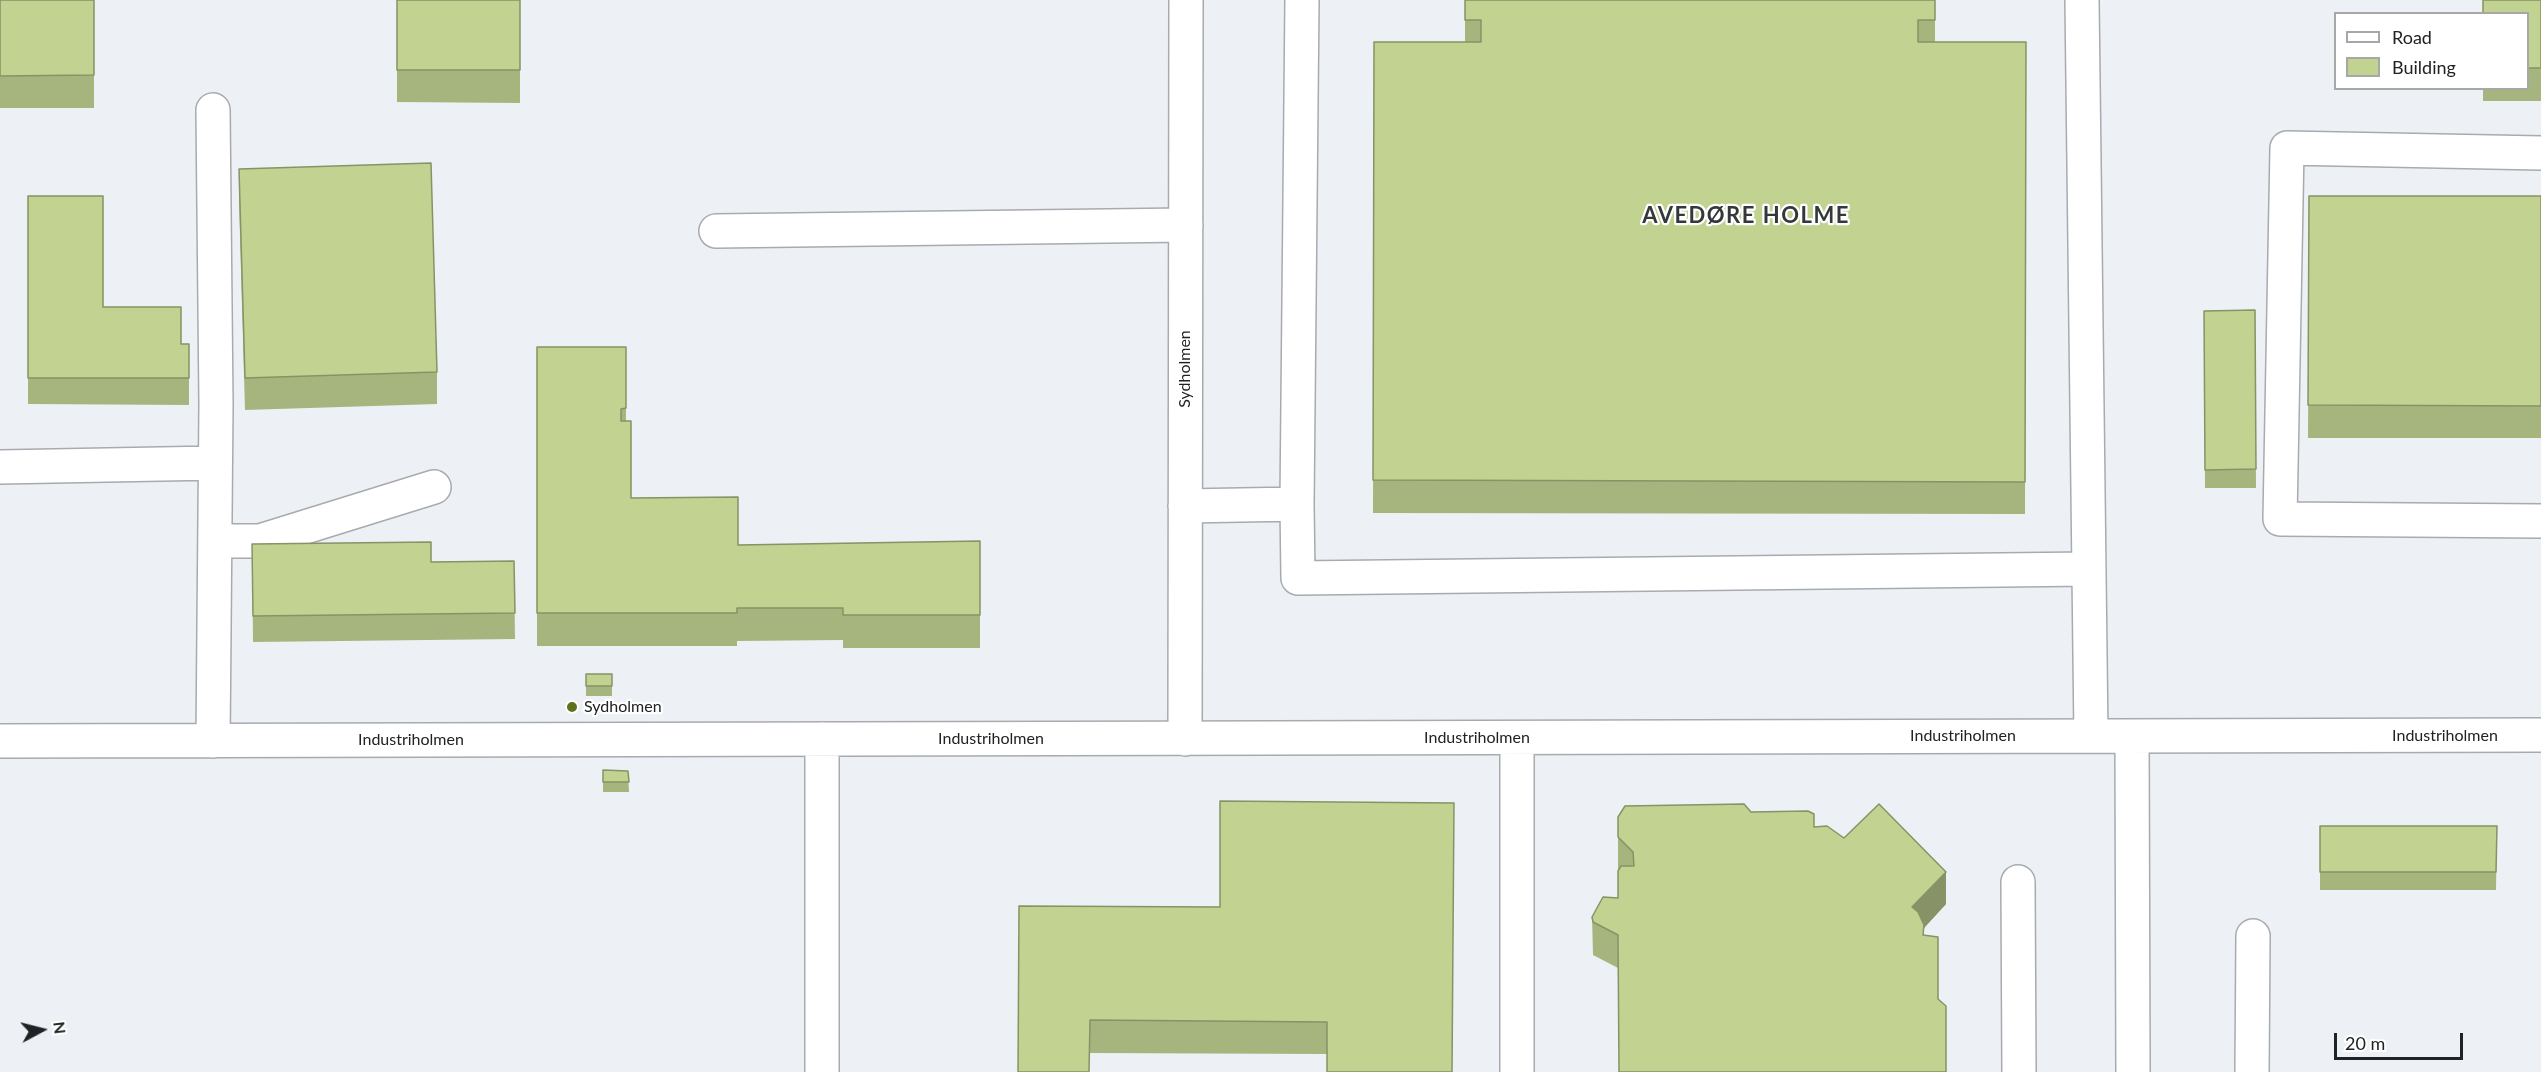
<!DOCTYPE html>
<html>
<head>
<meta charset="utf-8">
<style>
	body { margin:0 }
	#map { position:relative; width:2541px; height:1072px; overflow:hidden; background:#edf1f5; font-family:Lato,sans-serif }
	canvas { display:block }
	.legend { position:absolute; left:2334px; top:12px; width:195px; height:78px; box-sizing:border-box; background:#fff; border:2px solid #a6a7a7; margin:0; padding:8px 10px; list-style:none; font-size:18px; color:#202223 }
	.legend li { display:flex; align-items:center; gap:12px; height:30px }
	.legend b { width:30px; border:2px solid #a6a7a7 }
	.north { position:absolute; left:12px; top:1000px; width:60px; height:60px; -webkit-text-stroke:4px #fff; paint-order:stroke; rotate:83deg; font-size:16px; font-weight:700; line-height:24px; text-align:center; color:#202223 }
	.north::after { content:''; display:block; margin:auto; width:21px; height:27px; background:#202223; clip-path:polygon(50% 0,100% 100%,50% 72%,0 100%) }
	.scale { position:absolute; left:2334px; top:1033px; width:129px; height:27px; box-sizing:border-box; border:3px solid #202223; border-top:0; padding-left:8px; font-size:18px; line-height:21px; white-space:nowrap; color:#202223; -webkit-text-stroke:4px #fff; paint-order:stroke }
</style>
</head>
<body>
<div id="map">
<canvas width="2541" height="1072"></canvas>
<ul class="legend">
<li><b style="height:8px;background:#fff"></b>Road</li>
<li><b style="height:16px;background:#c1d291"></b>Building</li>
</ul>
<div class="north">N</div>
<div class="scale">20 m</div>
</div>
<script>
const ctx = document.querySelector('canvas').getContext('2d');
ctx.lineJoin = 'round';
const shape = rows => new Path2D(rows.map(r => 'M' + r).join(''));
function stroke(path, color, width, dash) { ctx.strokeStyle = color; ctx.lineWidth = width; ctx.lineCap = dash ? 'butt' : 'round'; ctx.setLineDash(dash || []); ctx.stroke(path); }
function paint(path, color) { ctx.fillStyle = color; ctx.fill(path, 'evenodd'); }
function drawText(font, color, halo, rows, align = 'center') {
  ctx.font = font + ' Lato,sans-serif'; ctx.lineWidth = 4.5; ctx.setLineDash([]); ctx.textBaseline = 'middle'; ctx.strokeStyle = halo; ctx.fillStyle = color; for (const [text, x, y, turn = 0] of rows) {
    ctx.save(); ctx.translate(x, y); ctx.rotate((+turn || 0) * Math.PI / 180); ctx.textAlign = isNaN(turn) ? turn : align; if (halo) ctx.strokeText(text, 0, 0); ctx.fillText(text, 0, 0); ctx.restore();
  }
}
const minor = shape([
	[2082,0,2091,736],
	[2541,153,2287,148,2280,519,2541,521],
	[716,231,1186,225],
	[0,467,215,463],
	[1297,504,1302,0],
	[1185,506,1297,504,1298,578,2089,569],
	[215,541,260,541,434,487],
	[2132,736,2133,1072],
	[1517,738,1517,1072],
	[822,739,822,1072],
	[1185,739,1186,0],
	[0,741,2541,735],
	[213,741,216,404,213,110],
	[2018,882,2019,1072],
	[2252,1072,2253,936]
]);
stroke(minor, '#a7abaf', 36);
stroke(minor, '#fff', 33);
paint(shape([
	[0,0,94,0,94,108,0,108],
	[397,0,520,0,520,103,397,102],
	[1465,0,1935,0,1935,42,2026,42,2025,514,1373,513,1374,42,1465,42],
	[2541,0,2541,101,2483,101,2483,88,2528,88,2528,14],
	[239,169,437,372,437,404,245,410,239,201],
	[28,196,103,307,181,344,189,344,189,405,28,404],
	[2309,196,2541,196,2541,438,2308,438],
	[2255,310,2256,488,2205,488,2204,311],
	[537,347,626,347,626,421,631,498,738,545,980,541,980,648,843,648,843,640,737,641,737,646,537,646],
	[252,544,431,562,514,561,515,639,253,642],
	[586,674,612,674,612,696,586,696],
	[603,770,628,771,629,792,603,792],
	[1454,803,1327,1054,1090,1053,1018,1072,1220,907],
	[1751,812,1814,827,1946,904,1924,928,1618,968,1593,955,1592,917,1618,898,1619,870,1618,869,1618,817],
	[2320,826,2497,826,2496,890,2320,890]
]), '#a6b57d');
paint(shape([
	[1946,872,1946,904,1924,928,1924,957,1912,907]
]), '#879366');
const building = shape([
	[0,0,94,0,94,75,0,76,0,0],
	[397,0,520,0,520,70,397,70,397,0],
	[1465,0,1935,0,1935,20,1918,20,1918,42,2026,42,2025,482,1373,480,1374,42,1481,42,1481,20,1465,20,1465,0],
	[2483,0,2541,0,2541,68,2528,68,2528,14,2483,14,2483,0],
	[431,163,437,372,245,378,239,169,431,163],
	[28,196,103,196,103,307,181,307,181,344,189,344,189,378,28,378,28,196],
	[2309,196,2541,196,2541,406,2308,405,2309,196],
	[2255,310,2256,469,2205,470,2204,311,2255,310],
	[537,347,626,347,626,408,621,409,621,421,631,421,631,498,738,497,738,545,980,541,980,615,843,615,843,608,737,608,737,613,537,613,537,347],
	[431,542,431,562,514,561,515,613,253,616,252,544,431,542],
	[586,674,612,674,612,686,586,686,586,674],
	[603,770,628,771,629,782,603,782,603,770],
	[1220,801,1454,803,1452,1072,1327,1072,1327,1022,1090,1020,1089,1072,1018,1072,1019,906,1220,907,1220,801],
	[1744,804,1751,812,1808,811,1814,814,1814,827,1827,826,1844,838,1879,804,1946,872,1912,907,1918,912,1924,925,1923,935,1938,937,1938,999,1946,1006,1946,1072,1619,1072,1618,935,1593,922,1592,917,1603,897,1618,898,1618,871,1621,866,1634,866,1633,852,1618,837,1618,817,1625,806,1744,804],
	[2320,826,2497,826,2496,872,2320,872,2320,826]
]);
paint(building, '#c1d291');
stroke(building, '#879366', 1.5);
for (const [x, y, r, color] of [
	[572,707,6,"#60711d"]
]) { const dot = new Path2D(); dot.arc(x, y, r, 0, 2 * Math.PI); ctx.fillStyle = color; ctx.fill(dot); stroke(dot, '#fff', 2); }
drawText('16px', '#202223', '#fff', [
	["Sydholmen",1185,369,-90],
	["Industriholmen",1963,736],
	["Industriholmen",2445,736],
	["Industriholmen",1477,738],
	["Industriholmen",991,739],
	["Industriholmen",411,740]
]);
drawText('16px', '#202223', '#fff', [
	["Sydholmen",584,707]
], 'left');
ctx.letterSpacing = '1.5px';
drawText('bold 22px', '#34383b', '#fff', [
	["AVEDØRE HOLME",1746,216]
]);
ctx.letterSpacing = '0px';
</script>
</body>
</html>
